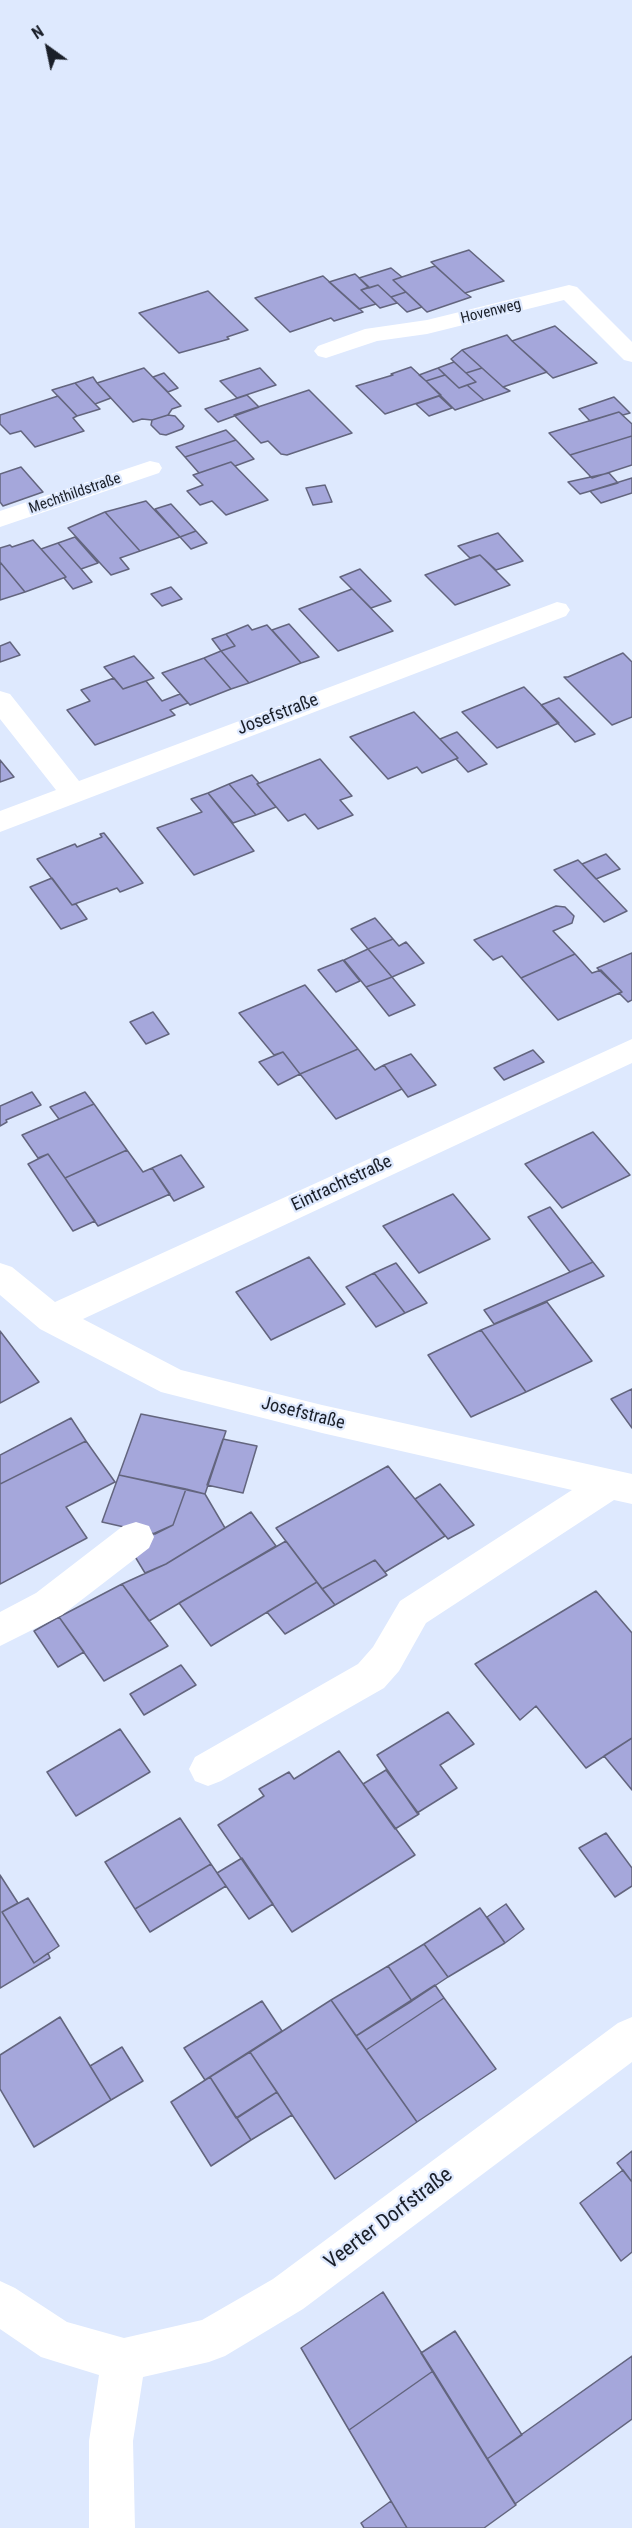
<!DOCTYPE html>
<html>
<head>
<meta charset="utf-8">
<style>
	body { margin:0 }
	#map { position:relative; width:632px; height:2528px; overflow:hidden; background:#dee9fe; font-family:"Roboto Condensed",sans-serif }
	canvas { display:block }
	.north { position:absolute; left:18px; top:18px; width:60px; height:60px; -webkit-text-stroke:4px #dee9fe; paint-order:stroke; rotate:327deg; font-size:16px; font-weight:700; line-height:24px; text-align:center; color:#1a1f29 }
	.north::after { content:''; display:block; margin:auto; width:21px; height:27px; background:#1a1f29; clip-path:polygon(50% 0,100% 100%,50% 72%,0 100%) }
</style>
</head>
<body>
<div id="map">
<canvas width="632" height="2528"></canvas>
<div class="north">N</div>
</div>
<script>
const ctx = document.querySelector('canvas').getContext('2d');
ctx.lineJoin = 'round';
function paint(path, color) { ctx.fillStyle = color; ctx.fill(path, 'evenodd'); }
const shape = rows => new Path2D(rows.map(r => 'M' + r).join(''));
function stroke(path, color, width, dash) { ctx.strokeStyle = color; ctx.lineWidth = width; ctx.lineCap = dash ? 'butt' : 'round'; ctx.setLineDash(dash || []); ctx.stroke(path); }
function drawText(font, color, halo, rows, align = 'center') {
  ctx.font = font + ' "Roboto Condensed",sans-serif'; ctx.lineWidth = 4.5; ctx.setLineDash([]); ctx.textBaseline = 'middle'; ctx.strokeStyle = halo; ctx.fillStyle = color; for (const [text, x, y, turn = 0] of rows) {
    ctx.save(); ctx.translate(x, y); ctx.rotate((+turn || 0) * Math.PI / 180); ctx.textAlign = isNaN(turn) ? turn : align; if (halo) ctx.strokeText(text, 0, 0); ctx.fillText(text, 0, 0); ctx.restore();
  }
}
const building = shape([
	[469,250,504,281,465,293,431,262,469,250],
	[435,266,465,293,471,297,427,312,393,280,435,266],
	[391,268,402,277,393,280,406,292,391,297,378,285,369,288,359,278,391,268],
	[355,274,369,287,361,290,376,304,359,309,329,282,355,274],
	[323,276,363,312,334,321,331,318,290,332,255,298,323,276],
	[378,285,391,297,397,303,380,308,361,290,378,285],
	[208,291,248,330,227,337,229,339,179,353,139,313,208,291],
	[406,292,422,307,407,312,391,297,406,292],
	[555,326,597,363,553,378,512,341,555,326],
	[507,335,512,341,547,372,503,387,462,350,507,335],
	[462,350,482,368,466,373,451,359,462,350],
	[454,362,466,373,476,382,459,388,438,368,454,362],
	[411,367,441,395,385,414,356,386,393,375,391,374,411,367],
	[144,368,181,406,172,409,168,415,152,420,142,419,133,422,97,383,144,368],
	[260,368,276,385,237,398,220,381,260,368],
	[438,368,445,375,426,381,419,375,438,368],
	[482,368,503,387,510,391,484,400,467,385,476,382,466,373,482,368],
	[164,373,178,388,168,392,153,377,164,373],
	[445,375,459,388,467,385,484,400,455,410,426,381,445,375],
	[93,377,97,383,111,398,95,404,75,383,93,377],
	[75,383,95,404,100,409,77,416,52,390,75,383],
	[309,390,352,433,287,455,281,454,268,441,261,443,234,415,309,390],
	[247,395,259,407,218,422,205,409,247,395],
	[58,396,77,416,73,418,84,431,35,447,21,431,10,434,0,424,0,415,58,396],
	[439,396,452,408,429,416,416,404,439,396],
	[614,397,630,413,623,415,619,412,590,421,579,409,614,397],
	[619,412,632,424,632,436,570,455,549,433,619,412],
	[168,415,175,416,184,426,182,429,166,435,160,434,151,425,152,420,168,415],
	[226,430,236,440,185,457,176,447,226,430],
	[632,436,632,465,592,478,570,455,632,436],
	[236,440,254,459,235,466,231,462,199,473,185,457,236,440],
	[231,462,268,500,226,515,212,501,200,505,187,491,203,485,193,475,231,462],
	[21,467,43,492,3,506,0,502,0,474,21,467],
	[609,473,618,483,580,494,568,482,609,473],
	[632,478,632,493,601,503,590,491,632,478],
	[325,485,332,502,313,505,306,488,325,485],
	[146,501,180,537,140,551,105,512,146,501],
	[171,504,196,531,180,537,155,509,171,504],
	[105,512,140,551,120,558,129,569,111,575,68,528,105,512],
	[196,531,207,543,191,549,180,537,196,531],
	[498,533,523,561,496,570,480,555,470,558,458,546,498,533],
	[75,537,98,563,81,569,58,543,75,537],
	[33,540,66,577,25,592,0,562,0,548,10,545,12,547,33,540],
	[58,543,81,569,92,582,73,589,64,578,66,577,41,549,58,543],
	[480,555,510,585,455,605,425,575,480,555],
	[0,562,25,592,0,600,0,562],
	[360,569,391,601,371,608,340,577,360,569],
	[171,587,182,599,162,606,151,594,171,587],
	[352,589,393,631,338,651,299,609,352,589],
	[289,624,319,657,301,663,272,630,289,624],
	[248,625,252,630,267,625,301,663,249,683,221,651,235,646,226,634,248,625],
	[226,634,235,646,221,651,212,639,226,634],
	[10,642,20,655,0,662,0,646,10,642],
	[221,651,249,683,231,689,204,658,221,651],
	[623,653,632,662,632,717,612,725,564,677,568,677,623,653],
	[134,656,154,678,123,689,104,667,134,656],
	[204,658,231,689,190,705,162,673,204,658],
	[114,678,123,689,146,681,162,701,180,694,188,703,170,710,175,715,95,745,67,710,90,701,81,690,114,678],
	[524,687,559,723,497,748,462,712,524,687],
	[559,698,595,734,575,742,541,705,559,698],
	[414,712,458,758,422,773,417,767,388,779,350,737,414,712],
	[457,732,487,764,468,772,456,759,458,758,440,739,457,732],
	[320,759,352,796,340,800,353,815,318,829,305,814,288,821,257,784,320,759],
	[0,760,14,777,0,782,0,760],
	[252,775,259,783,257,784,276,807,256,815,229,784,252,775],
	[229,784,256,815,233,823,208,793,229,784],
	[208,793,254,851,194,875,157,828,202,812,191,799,208,793],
	[104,833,143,883,120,892,117,888,72,905,37,859,75,844,77,847,102,837,100,834,104,833],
	[606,854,620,869,596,879,582,864,606,854],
	[578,860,582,864,627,911,604,922,554,870,578,860],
	[52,878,72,905,76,904,87,919,61,929,30,887,52,878],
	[556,906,565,907,574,916,572,923,553,931,575,954,521,978,502,956,493,960,474,940,556,906],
	[375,918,393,939,368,949,351,929,375,918],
	[393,939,399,946,406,942,424,963,392,977,368,949,393,939],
	[368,949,392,977,366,987,344,960,368,949],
	[632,953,632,1000,628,1002,619,993,622,992,597,968,632,953],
	[575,954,592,973,601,970,622,992,558,1020,521,978,575,954],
	[343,960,360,981,336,992,318,970,343,960],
	[392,977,415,1005,389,1016,366,987,392,977],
	[305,985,358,1049,300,1074,283,1052,274,1055,239,1013,305,985],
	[153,1012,169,1034,146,1044,130,1022,153,1012],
	[358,1049,375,1070,384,1065,402,1089,336,1119,300,1074,358,1049],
	[533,1050,544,1062,504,1080,494,1068,533,1050],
	[283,1052,300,1074,278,1085,259,1062,283,1052],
	[411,1054,436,1085,408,1097,384,1065,411,1054],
	[32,1092,41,1105,6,1120,7,1122,0,1126,0,1106,32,1092],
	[85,1092,94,1104,59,1119,50,1107,85,1092],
	[94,1104,127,1150,65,1178,48,1154,38,1158,22,1135,94,1104],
	[593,1132,630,1175,562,1208,525,1164,593,1132],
	[127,1150,143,1172,152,1168,170,1194,98,1226,65,1178,127,1150],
	[48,1154,65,1178,95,1221,73,1231,28,1164,48,1154],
	[181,1155,204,1187,174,1201,152,1168,181,1155],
	[453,1194,490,1239,419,1273,383,1226,453,1194],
	[550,1207,593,1262,570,1272,528,1217,550,1207],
	[309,1257,345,1304,271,1340,236,1292,309,1257],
	[593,1262,604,1276,494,1324,484,1310,593,1262],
	[396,1263,427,1303,405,1313,374,1273,396,1263],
	[374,1273,405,1313,376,1327,346,1287,374,1273],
	[547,1302,592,1361,526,1392,481,1330,547,1302],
	[481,1330,526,1392,471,1417,428,1355,481,1330],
	[0,1331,39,1382,0,1403,0,1331],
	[632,1389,632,1428,611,1399,632,1389],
	[141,1414,226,1431,205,1494,119,1475,141,1414],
	[71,1418,86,1441,0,1484,0,1455,71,1418],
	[223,1439,257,1446,243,1493,207,1485,223,1439],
	[86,1441,115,1482,66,1507,87,1538,0,1584,0,1484,86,1441],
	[388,1466,445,1536,385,1572,375,1560,322,1589,276,1528,388,1466],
	[119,1475,186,1489,173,1525,155,1534,102,1522,119,1475],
	[440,1484,474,1525,448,1539,415,1499,440,1484],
	[186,1489,205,1494,225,1528,166,1564,145,1573,128,1545,173,1525,186,1489],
	[251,1512,276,1546,149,1621,122,1584,166,1564,251,1512],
	[286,1541,317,1582,211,1646,179,1603,286,1541],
	[375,1560,387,1575,335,1605,322,1589,375,1560],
	[317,1582,335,1605,285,1634,267,1612,317,1582],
	[122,1584,168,1646,104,1681,59,1617,122,1584],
	[596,1591,632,1633,632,1738,586,1768,536,1706,520,1720,475,1664,596,1591],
	[59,1617,84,1652,58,1667,34,1631,59,1617],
	[181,1665,196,1685,144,1715,130,1694,181,1665],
	[448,1712,474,1744,440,1765,457,1788,417,1813,377,1755,448,1712],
	[120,1729,150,1772,76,1816,47,1772,120,1729],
	[632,1738,632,1790,604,1756,632,1738],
	[339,1751,415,1855,292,1932,218,1825,264,1796,259,1789,289,1772,294,1779,339,1751],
	[386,1770,419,1814,395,1829,363,1784,386,1770],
	[180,1818,211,1864,135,1909,105,1862,180,1818],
	[606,1833,632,1868,632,1886,615,1897,579,1848,606,1833],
	[242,1858,273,1904,249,1919,217,1873,242,1858],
	[211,1864,226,1886,150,1932,135,1909,211,1864],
	[0,1875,18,1903,2,1912,34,1963,48,1953,50,1958,0,1988,0,1875],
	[28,1898,59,1946,34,1963,2,1912,28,1898],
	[506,1904,524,1929,505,1943,487,1917,506,1904],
	[480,1908,505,1943,448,1977,424,1944,480,1908],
	[424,1944,448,1977,412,2001,388,1966,424,1944],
	[388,1966,412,2001,356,2036,331,2000,388,1966],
	[435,1985,444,1998,366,2050,356,2036,435,1985],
	[444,1998,496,2069,417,2122,366,2050,444,1998],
	[331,2000,417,2122,335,2179,250,2052,331,2000],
	[262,2001,282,2031,205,2080,184,2048,262,2001],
	[60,2017,111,2100,34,2147,0,2089,0,2055,60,2017],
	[122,2047,143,2081,111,2100,90,2066,122,2047],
	[250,2052,277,2092,236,2118,210,2077,250,2052],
	[210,2077,251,2140,211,2166,171,2102,210,2077],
	[277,2092,292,2115,251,2140,237,2118,277,2092],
	[632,2151,632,2182,617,2163,632,2151],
	[623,2170,632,2182,632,2252,621,2261,580,2203,623,2170],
	[383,2292,433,2371,349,2430,301,2348,383,2292],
	[455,2331,522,2435,487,2459,421,2353,455,2331],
	[632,2356,632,2419,515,2504,487,2459,632,2356],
	[433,2371,516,2505,484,2528,407,2528,349,2430,433,2371],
	[391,2501,407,2528,364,2528,361,2523,391,2501]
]);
paint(building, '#a5a7db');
stroke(building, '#63657e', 1.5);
paint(shape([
	[569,285,577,287,632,342,632,362,624,360,564,300,427,334,377,341,326,358,318,356,314,351,318,346,365,329,427,320,569,285],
	[150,461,159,463,162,468,159,473,0,527,0,511,150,461],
	[557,602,566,604,570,610,566,616,0,832,0,811,56,790,0,719,0,691,10,694,79,781,557,602],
	[632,1039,632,1063,83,1319,181,1370,322,1405,632,1474,632,1504,614,1500,426,1623,399,1671,384,1688,221,1781,208,1786,195,1781,189,1769,195,1757,358,1664,373,1647,400,1601,572,1490,322,1433,161,1392,40,1329,0,1295,0,1263,12,1267,55,1302,632,1039],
	[136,1522,149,1526,154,1537,149,1548,62,1615,0,1646,0,1612,36,1593,123,1526,136,1522],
	[632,2017,632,2062,303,2309,225,2356,209,2362,143,2377,133,2441,135,2528,89,2528,89,2441,99,2375,41,2357,0,2329,0,2281,15,2288,67,2322,124,2338,202,2320,273,2279,618,2023,632,2017]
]), '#fff');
drawText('15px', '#1a1f29', '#dee9fe', [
	["Hovenweg",491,312,-14],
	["Mechthildstraße",75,494,-19]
]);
drawText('18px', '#1a1f29', '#dee9fe', [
	["Josefstraße",278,715,-21],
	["Eintrachtstraße",342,1184,-25],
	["Josefstraße",303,1414,14]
]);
drawText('21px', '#1a1f29', '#dee9fe', [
	["Veerter Dorfstraße",389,2219,-37]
]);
</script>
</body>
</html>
